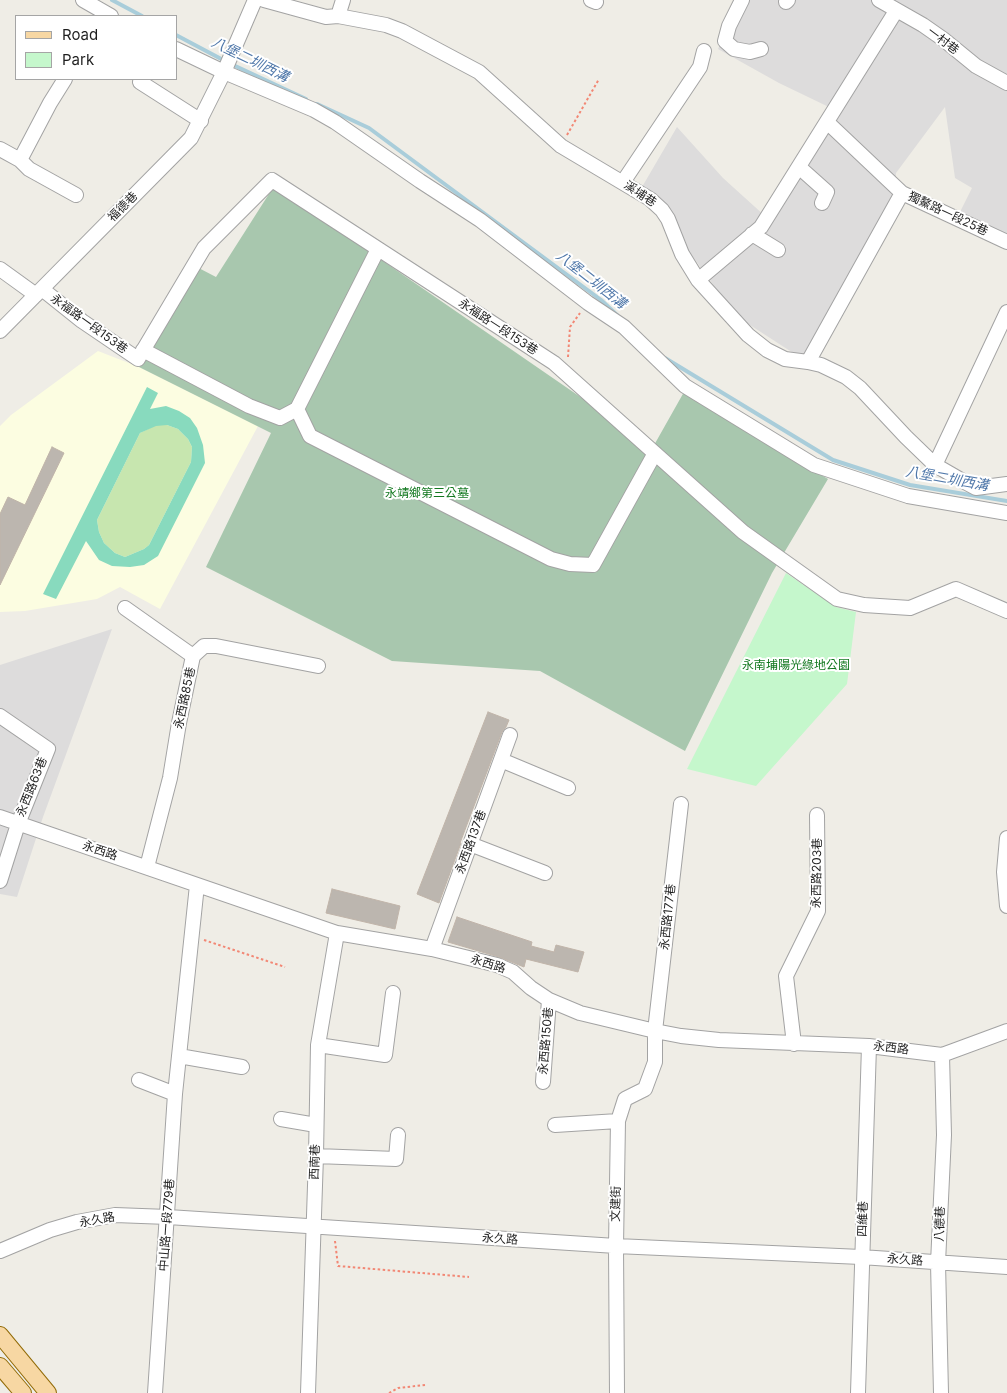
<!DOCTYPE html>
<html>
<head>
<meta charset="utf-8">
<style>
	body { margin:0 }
	#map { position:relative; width:1007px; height:1393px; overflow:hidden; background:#efede6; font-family:Inter,sans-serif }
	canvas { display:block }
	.legend { position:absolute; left:15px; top:15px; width:162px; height:65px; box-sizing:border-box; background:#fff; border:1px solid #a5a5a5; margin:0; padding:6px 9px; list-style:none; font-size:15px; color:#1f1f1f }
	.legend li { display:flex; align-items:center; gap:10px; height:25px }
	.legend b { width:25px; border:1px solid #a5a5a5 }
</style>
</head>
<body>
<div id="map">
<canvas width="1007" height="1393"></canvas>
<ul class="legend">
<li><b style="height:6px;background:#f7d7a3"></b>Road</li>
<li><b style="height:14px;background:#c5f7cc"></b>Park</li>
</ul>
</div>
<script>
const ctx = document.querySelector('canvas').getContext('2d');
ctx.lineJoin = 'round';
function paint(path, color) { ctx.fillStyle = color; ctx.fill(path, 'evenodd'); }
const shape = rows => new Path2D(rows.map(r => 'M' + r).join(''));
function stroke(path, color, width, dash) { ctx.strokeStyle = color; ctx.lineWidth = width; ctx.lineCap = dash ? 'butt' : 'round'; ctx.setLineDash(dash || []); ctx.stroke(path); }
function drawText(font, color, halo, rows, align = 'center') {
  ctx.font = font + ' Inter,"Noto Sans TC",sans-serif'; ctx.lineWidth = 4; ctx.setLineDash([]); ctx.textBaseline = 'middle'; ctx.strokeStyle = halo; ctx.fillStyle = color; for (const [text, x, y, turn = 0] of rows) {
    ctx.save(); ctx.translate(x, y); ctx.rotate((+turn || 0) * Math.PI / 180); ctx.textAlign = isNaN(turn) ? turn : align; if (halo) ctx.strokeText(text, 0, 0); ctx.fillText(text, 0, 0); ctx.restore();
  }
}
paint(shape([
	[742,0,1007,0,1007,236,958,216,972,188,955,178,945,107,896,173,895,208,801,358,736,316,642,187,677,127,723,178,765,216,833,109,779,83,718,49],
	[112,629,43,817,17,897,0,894,0,665]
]), '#dddcdc');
paint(shape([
	[98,351,139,367,258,426,160,609,120,587,97,599,25,611,0,612,0,426,11,415]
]), '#fcfde1');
paint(shape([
	[156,425,167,425,178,429,188,439,192,447,191,462,149,545,144,549,125,557,115,553,104,543,99,532,97,520,140,433]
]), '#c7e6af');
paint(shape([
	[274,186,653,447,684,392,828,479,772,573,685,751,540,671,392,661,206,567,271,433,139,367,191,264,216,277]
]), '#a8c7ae');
paint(shape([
	[786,573,836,607,856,612,847,684,756,786,687,769]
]), '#c5f7cc');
paint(shape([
	[147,387,158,393,150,409,166,406,179,411,190,418,197,428,203,445,205,463,158,556,144,565,130,567,112,566,99,560,86,541,56,599,43,594],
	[167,425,178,429,188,439,192,447,191,462,149,545,144,549,125,557,115,553,104,543,99,532,97,520,140,433,156,426]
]), '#88dabe');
stroke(shape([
	[112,0,142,16],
	[176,35,225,61],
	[231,64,306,99],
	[317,104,369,128,601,300,617,315],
	[665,358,833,460,910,485,1007,501]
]), '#a9cdda', 4);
const building = shape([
	[52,447,64,453,0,585,0,514,8,497,25,505,52,447],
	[488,712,509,720,506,727,502,732,460,843,461,843,439,903,417,894,488,712],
	[332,889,400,906,395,929,326,913,332,889],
	[457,917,532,942,531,946,554,952,556,945,584,952,578,972,526,959,524,967,499,957,448,942,457,917]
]);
paint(building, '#bcb6af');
stroke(building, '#c0b4a9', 1);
const minor = shape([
	[83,0,111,16],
	[264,0,326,17,338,16,386,25,402,31,479,72,561,146,650,199,662,210,668,219,682,254,698,280,748,335,767,350,785,359,808,362,821,365,846,377,860,388,906,437,935,465,961,480,976,488,1007,484],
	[591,0,596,2],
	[742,0,729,26,725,41,734,49,750,52,761,49],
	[879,0,923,25,943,39,976,66,1007,83],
	[786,2,788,0],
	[338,16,343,0],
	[176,49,224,72,314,110,335,122,420,181,480,220,588,303,624,327,685,386,814,465,908,496,1007,513],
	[65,79,50,103,20,160,29,169,76,195],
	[140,82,201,121],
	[827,122,902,193,1007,242],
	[0,149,20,160],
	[799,167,827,192,822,203],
	[623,182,700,67,704,51],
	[752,234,778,250],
	[0,269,36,295],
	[698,280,761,227,896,11],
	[42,289,82,321,138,359,204,248,272,180,554,363,743,532,837,599,864,605,910,608,956,589,1007,611],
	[0,331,191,138,224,72,255,0],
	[143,350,249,406,280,418,297,409,378,249],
	[808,362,902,193],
	[297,409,310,436,551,559,570,564,593,565,655,453],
	[935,465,1007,312],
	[125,608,193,656],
	[0,716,48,749,18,824,0,881],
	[501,760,568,788],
	[0,817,337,933,432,949,497,965,513,972,531,988,549,1000,580,1013,655,1031,681,1036,719,1040,869,1046,942,1055,1007,1031],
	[1007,838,1004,872,1007,906],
	[470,844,545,873],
	[147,867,170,778,179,723,193,656,204,646,216,646,318,666],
	[432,949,510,735],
	[794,1044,786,976,818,911,817,815],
	[318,1045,385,1055,393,993],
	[179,1056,242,1067],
	[139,1080,175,1094],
	[543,1082,549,1000],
	[281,1119,316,1125],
	[555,1125,618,1121],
	[316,1156,396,1159,398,1135],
	[0,1251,50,1230,77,1222,115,1215,168,1217,616,1246,861,1257,1007,1267],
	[155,1393,175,1094,197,885],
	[308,1393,316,1156,318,1045,337,933],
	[617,1393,616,1246,618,1121,625,1099,645,1089,655,1062,655,1031,681,804],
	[858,1393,869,1046],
	[941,1393,938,1263,944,1135,942,1055]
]);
const major = shape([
	[0,1335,48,1393],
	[0,1366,23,1393]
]);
stroke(minor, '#a3a3a3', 16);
stroke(major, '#926b08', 18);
stroke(shape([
	[567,135,599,79],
	[568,357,570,327,580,313],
	[204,940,285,967],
	[335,1241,338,1266,469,1277],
	[389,1393,398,1388,425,1385]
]), '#f28774', 2, [2.5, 2.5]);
stroke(minor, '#fff', 14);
stroke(major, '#f7d7a3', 16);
drawText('12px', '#1f1f1f', '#fff', [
	["一村巷",943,41,37],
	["溪埔巷",640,194,34],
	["福德巷",123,207,-45],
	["獨鰲路一段25巷",948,214,25],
	["永福路一段153巷",89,324,36],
	["永福路一段153巷",498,327,33],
	["永西路85巷",185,698,-78],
	["永西路63巷",32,787,-68],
	["永西路137巷",471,842,-70],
	["永西路",100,851,18],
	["永西路203巷",817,873,-89],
	["永西路177巷",668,917,-84],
	["永西路",488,964,17],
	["永西路150巷",546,1041,-85],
	["永西路",891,1048,7],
	["西南巷",315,1162,-88],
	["文建街",616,1204,-89],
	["四維巷",863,1219,-88],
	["永久路",97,1220,-10],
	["八德巷",940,1224,-88],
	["中山路一段779巷",167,1225,-86],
	["永久路",500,1239,4],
	["永久路",905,1260,4]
]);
drawText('12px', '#12781f', '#fff', [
	["永靖鄉第三公墓",427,493],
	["永南埔陽光綠地公園",796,665]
]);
drawText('italic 14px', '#5078aa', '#fff', [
	["八堡二圳西溝",250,60,26],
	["八堡二圳西溝",591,280,38],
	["八堡二圳西溝",947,479,10]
]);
</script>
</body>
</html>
